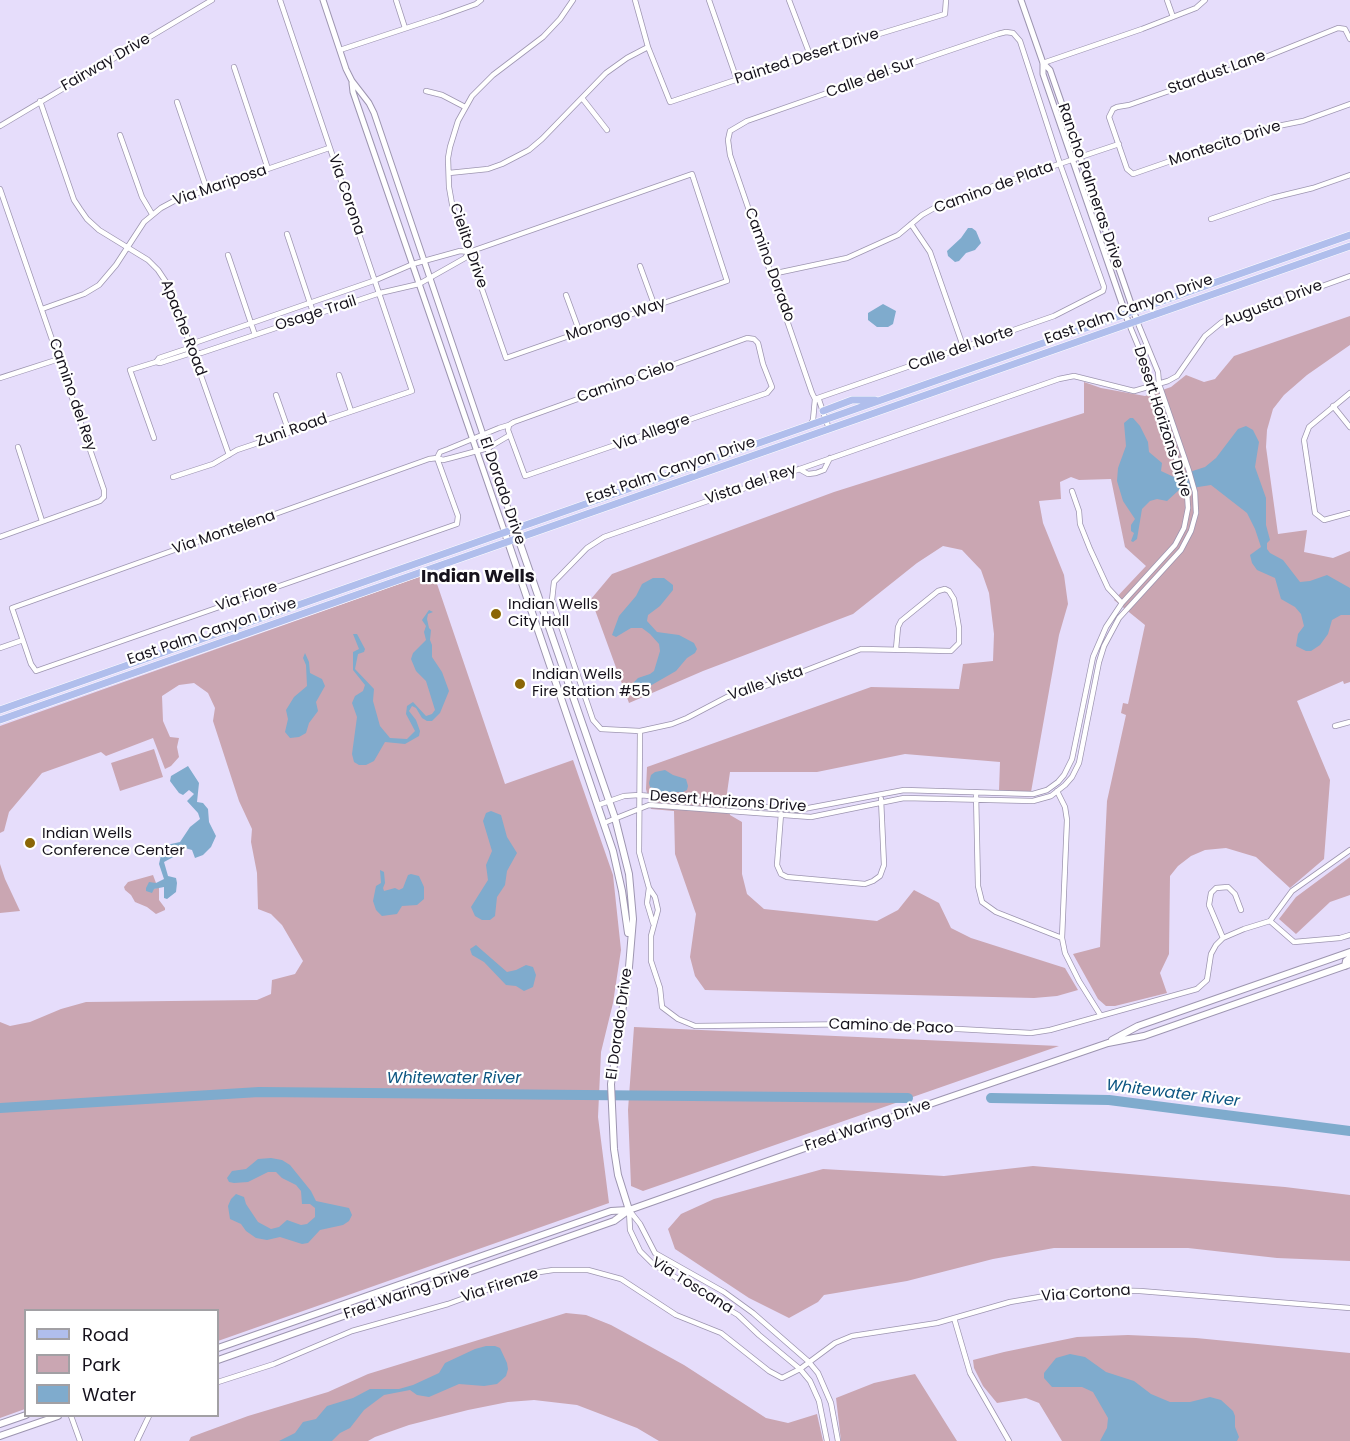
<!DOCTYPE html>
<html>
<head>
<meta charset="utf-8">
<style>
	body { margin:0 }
	#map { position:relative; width:1350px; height:1441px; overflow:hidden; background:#e6ddfb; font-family:Poppins,sans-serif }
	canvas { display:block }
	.legend { position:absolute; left:24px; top:1309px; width:195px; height:108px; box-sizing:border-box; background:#fff; border:2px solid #a2a0a4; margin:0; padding:8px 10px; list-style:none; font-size:18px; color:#16121c }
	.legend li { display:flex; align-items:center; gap:12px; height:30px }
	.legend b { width:30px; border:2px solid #a2a0a4 }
</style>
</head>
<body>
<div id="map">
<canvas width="1350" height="1441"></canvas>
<ul class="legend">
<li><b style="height:8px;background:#b0beec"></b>Road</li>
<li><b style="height:16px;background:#caa6b2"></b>Park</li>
<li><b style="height:16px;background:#7fabcd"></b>Water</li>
</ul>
</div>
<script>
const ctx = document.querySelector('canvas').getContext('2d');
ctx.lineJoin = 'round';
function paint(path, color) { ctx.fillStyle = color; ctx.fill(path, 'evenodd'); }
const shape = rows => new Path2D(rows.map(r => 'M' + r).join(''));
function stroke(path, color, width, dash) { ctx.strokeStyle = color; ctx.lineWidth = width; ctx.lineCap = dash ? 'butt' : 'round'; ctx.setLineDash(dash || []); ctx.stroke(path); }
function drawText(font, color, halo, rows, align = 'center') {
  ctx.font = font + ' Poppins,sans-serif'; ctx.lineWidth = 4.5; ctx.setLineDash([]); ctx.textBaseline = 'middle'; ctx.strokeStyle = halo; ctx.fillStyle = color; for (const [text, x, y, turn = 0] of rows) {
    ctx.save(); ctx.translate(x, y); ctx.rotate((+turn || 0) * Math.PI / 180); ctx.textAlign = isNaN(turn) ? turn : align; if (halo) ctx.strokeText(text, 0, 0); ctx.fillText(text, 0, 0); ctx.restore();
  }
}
paint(shape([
	[1350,316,1350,345,1307,375,1284,395,1273,409,1267,430,1266,447,1278,534,1307,530,1304,552,1333,558,1350,551,1350,682,1344,684,1343,681,1297,701,1330,780,1324,859,1290,888,1256,857,1226,848,1205,850,1191,856,1178,866,1170,876,1169,954,1160,973,1167,993,1115,1006,1106,1006,1098,999,1073,954,1100,947,1107,801,1126,715,1121,713,1123,703,1128,704,1145,625,1114,600,1146,566,1125,547,1111,479,1079,480,1071,477,1060,482,1061,499,1039,501,1043,523,1064,575,1068,604,1059,635,1031,792,999,791,1000,762,905,754,817,772,730,772,727,793,730,815,742,822,742,874,747,894,764,909,877,921,898,910,914,890,939,903,951,928,971,938,1065,968,1078,990,1057,996,1034,998,705,990,695,976,690,957,696,914,675,854,674,811,651,809,646,789,647,767,871,687,959,689,963,664,993,661,994,634,989,593,981,570,962,550,943,546,917,563,853,614,703,671,629,703,591,599,612,574,834,492,1084,413,1084,382,1101,388,1145,396,1171,387,1186,375,1204,382,1215,379,1234,356],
	[433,572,505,784,573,760,613,875,621,950,613,1003,601,1052,598,1117,609,1203,218,1341,218,1310,26,1310,25,1409,0,1418,0,1022,10,1026,30,1022,61,1009,86,1002,257,1000,271,994,272,980,295,974,303,961,282,925,271,914,258,909,257,873,251,842,252,829,239,801,213,721,215,708,208,693,194,683,179,685,162,696,163,721,170,737,179,738,177,747,179,757,171,766,165,769,153,738,106,756,101,752,42,773,9,812,4,831,0,833,0,726],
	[154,749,163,777,120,791,111,763],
	[1350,857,1350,895,1330,902,1296,934,1279,919,1296,897],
	[0,864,5,879,20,911,0,913],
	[153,875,156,883,152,883,154,889,159,887,159,900,165,908,165,910,156,914,147,907,135,902,131,895,125,890,124,887,128,882],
	[634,1027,1059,1046,643,1191,631,1186,628,1110],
	[1033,1166,1285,1187,1350,1195,1350,1261,1277,1258,1188,1248,1054,1248,993,1259,907,1281,824,1295,818,1302,789,1318,749,1298,675,1249,668,1229,681,1214,714,1199,823,1169,944,1176],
	[566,1313,586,1315,611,1325,684,1365,766,1418,788,1423,817,1414,823,1441,659,1441,637,1428,577,1405,534,1400,508,1402,468,1410,409,1425,375,1437,368,1441,189,1441,191,1437,248,1416,328,1392,368,1374],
	[1128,1335,1196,1338,1350,1353,1350,1441,1062,1441,1039,1403,1026,1398,997,1403,983,1386,974,1368,973,1360,1004,1352,1077,1337],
	[915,1374,957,1441,841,1441,836,1398,874,1383]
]), '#caa6b2');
paint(shape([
	[968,228,972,228,976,231,981,243,975,250,966,253,959,261,955,262,948,256,947,251,961,238],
	[883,304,896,311,893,324,888,327,877,327,868,320,868,313],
	[1130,418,1133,418,1140,426,1148,442,1149,452,1162,463,1161,471,1174,477,1205,467,1216,458,1238,429,1246,426,1253,430,1259,442,1255,467,1266,498,1266,525,1270,540,1267,543,1267,549,1270,553,1283,560,1300,582,1310,581,1327,575,1350,588,1350,615,1341,615,1332,620,1328,634,1320,645,1311,651,1306,651,1296,646,1298,634,1304,626,1301,614,1295,607,1281,599,1275,578,1257,570,1252,563,1250,555,1261,547,1255,529,1247,513,1211,485,1179,490,1167,501,1157,499,1150,501,1142,509,1137,539,1133,542,1131,541,1134,533,1131,531,1131,525,1135,519,1123,501,1117,481,1118,468,1126,446,1124,423],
	[653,578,664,578,673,585,673,590,660,606,648,615,647,621,657,632,679,635,694,643,697,649,695,653,687,658,676,671,643,690,637,689,633,683,638,678,650,674,654,671,660,651,659,644,650,634,642,628,631,628,616,637,612,635,619,616,636,596,642,584],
	[429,610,433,612,428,614,427,619,429,628,431,630,430,640,432,645,432,657,442,672,449,691,440,713,432,721,427,721,422,718,416,708,412,706,409,711,416,720,420,731,419,736,405,744,385,742,374,761,366,765,359,765,354,762,352,754,357,717,352,703,355,696,363,691,365,685,353,670,353,652,359,649,353,634,357,634,365,649,364,652,358,654,355,669,374,689,373,701,380,726,390,738,407,739,415,731,406,714,407,706,413,702,426,716,432,714,435,710,426,681,416,671,411,659,413,653,426,640,424,632,426,626,422,620],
	[305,653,309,662,310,673,322,679,325,686,316,702,318,711,309,723,306,733,299,737,290,738,285,732,288,719,286,710,294,697,307,686,306,665,303,658],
	[188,766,199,783,197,802,203,803,208,809,209,822,216,836,211,847,203,855,195,858,192,850,185,848,177,855,164,862,168,876,176,878,177,883,176,892,167,899,164,898,164,887,154,889,152,893,146,891,146,888,149,882,156,883,164,879,159,864,162,851,171,844,180,842,190,827,200,819,198,813,187,801,194,794,189,790,183,795,179,793,170,781,171,776],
	[665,770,673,775,686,779,688,786,687,790,683,792,660,792,650,787,649,783,651,775,655,772],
	[491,811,501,815,507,837,517,853,507,871,505,885,497,897,495,916,490,920,482,920,475,916,471,907,488,880,486,865,492,851,483,821,486,813],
	[380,870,384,872,385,883,383,888,384,891,395,888,399,890,403,888,408,875,411,874,419,876,424,887,424,899,417,905,402,906,397,914,382,916,376,910,373,901,376,886,381,883],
	[476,945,507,972,516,970,526,965,533,967,536,975,533,987,524,991,516,986,506,985,484,962,472,955,470,949],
	[271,1158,282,1160,290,1165,311,1191,316,1201,349,1208,352,1215,349,1221,343,1225,320,1230,308,1243,302,1244,280,1237,267,1240,256,1238,246,1231,241,1224,230,1219,228,1206,231,1199,236,1194,244,1197,246,1204,258,1222,271,1229,279,1227,287,1220,301,1225,307,1224,315,1217,315,1208,310,1204,302,1204,301,1191,296,1185,282,1178,276,1172,268,1172,248,1182,234,1183,229,1182,227,1178,232,1171,246,1169,258,1159],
	[486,1346,495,1346,500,1348,507,1363,508,1369,506,1376,497,1384,484,1386,459,1384,429,1397,417,1395,410,1390,384,1395,364,1410,350,1428,340,1433,332,1441,279,1441,295,1433,303,1422,316,1419,327,1406,353,1398,370,1389,399,1389,413,1385,439,1373,445,1363,475,1349],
	[1070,1354,1085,1357,1106,1372,1134,1381,1151,1394,1170,1402,1190,1402,1210,1397,1221,1400,1233,1411,1235,1416,1235,1427,1239,1437,1237,1441,1100,1441,1107,1428,1108,1418,1093,1392,1082,1387,1052,1387,1044,1378,1044,1373,1056,1358]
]), '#7fabcd');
stroke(shape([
	[991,1098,1109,1100,1350,1131],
	[0,1108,259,1092,908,1098]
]), '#7fabcd', 10);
const minor = shape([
	[396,0,405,28],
	[635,0,648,47,670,102,810,55,945,14,946,0],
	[709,0,737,80],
	[789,0,810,55],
	[1167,0,1173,17],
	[1350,39,1345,29,1338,28,1258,60,1129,105,1117,107,1113,109,1109,117,1127,169,1133,174,1263,129,1303,121,1350,104],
	[340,50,440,17,476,4,481,0],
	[1043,63,1142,29,1196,8,1205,0],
	[234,67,268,169],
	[426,91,442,95,465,107],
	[582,98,607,130],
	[40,101,74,200,80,209,87,219,99,230,148,260,158,270,170,288,229,455],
	[177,102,207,190],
	[0,126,212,0],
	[120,135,142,197,152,214],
	[449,173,488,169,502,164,529,150,542,139,606,73,627,58,648,47],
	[0,189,104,490,104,497,100,501,0,537],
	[1211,219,1272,198,1313,188,1350,175],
	[911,224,930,252,964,349],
	[287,234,314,315],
	[228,255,255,335],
	[640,266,655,307],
	[772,274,847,258,898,235,922,215,943,203,1119,144],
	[566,295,580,333],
	[42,309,84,294,99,285,116,265,144,222,161,208,174,201,329,148],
	[747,338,754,339,758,343,763,364,772,387,767,393,525,476,508,430,509,425,514,422,747,338],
	[156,362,160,363,188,354,201,353,380,293,419,284,465,258,469,252],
	[339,375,351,411],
	[0,378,59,359],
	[1350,393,1309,427,1304,440,1315,513,1324,520,1350,513],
	[276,395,289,432],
	[815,399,1054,316,1103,291,1104,287,1060,164,1020,41,1013,33,1006,32,998,34,936,55,747,121,730,131,728,140,730,155,812,393,815,399,819,400,829,429],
	[1333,406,1350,427],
	[810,425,813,420,815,399],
	[154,438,130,370,156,362,159,358,186,349,197,342,376,280,413,264,460,251,469,252,692,174,727,281,506,358,469,252,466,245,452,204,449,187,448,158,450,147,458,121,472,96,493,75,543,37,560,19,573,0],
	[18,447,42,521],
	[437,458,458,516,457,524,36,671,31,664,12,608,429,459,437,458,443,460,451,458,488,448,510,435],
	[437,458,440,452,448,449,499,428,509,425],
	[799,469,808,474,816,473,824,470,830,458],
	[173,477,213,464,237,450,412,391,280,0],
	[1072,491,1079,511,1080,524,1090,549,1108,588,1122,603],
	[0,648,23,640],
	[896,649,898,627,901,621,938,591,945,589,949,591,954,599,959,628,959,643,951,651,861,649,768,685,727,697,687,718,672,724,640,731,601,729,593,720,552,600,554,582,587,548,604,537,1059,379,1074,376,1134,391,1168,381,1177,376,1205,336,1222,322,1350,276],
	[1335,726,1350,722],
	[640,731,639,852,649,888,655,897,658,910,651,936,651,961,660,988,662,1007,678,1019,695,1026,867,1024,1031,1033,1050,1030,1197,989,1207,980,1211,954,1216,945,1223,938,1244,929,1270,921],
	[1057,791,1065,807,1067,820,1062,938,1065,953,1079,981,1101,1016],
	[976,793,978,886,982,902,996,912,1062,938],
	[598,805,624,796,639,795,798,810,904,790,1033,794,1047,790,1058,782,1064,775,1072,759,1093,657,1106,627,1122,603,1175,545,1184,528,1188,508,1187,493,1182,474,1139,359,1139,348,1129,324],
	[781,814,777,865,781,874,787,877,865,884,873,881,880,876,884,865,881,799],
	[604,823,649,805,811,817,904,798,1033,801,1051,796,1065,785,1072,777,1079,763,1099,662,1104,646,1119,618,1181,550,1191,531,1196,513,1195,492,1189,471,1159,384,1158,372,1137,321],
	[649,888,647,903,653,923],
	[1270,921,1292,891,1350,850],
	[1270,921,1294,942,1340,938,1350,935],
	[1223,938,1209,905,1211,893,1216,888,1228,887,1235,894,1241,910],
	[629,1210,640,1224,655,1253,724,1292,753,1313,808,1361,818,1373,831,1403,838,1441],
	[629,1210,630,1230,640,1251,653,1264,738,1315,759,1335,800,1369,810,1381,819,1401,827,1441],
	[954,1318,970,1373,1009,1441],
	[218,1382,274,1364,352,1331,448,1304,533,1273,553,1270,588,1270,621,1279,676,1315,721,1333,769,1371,782,1378,800,1369,835,1343,852,1336,937,1323,1010,1302,1063,1293,1096,1290,1140,1291,1350,1308],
	[71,1416,80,1441],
	[137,1441,149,1416]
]);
const tertiary = shape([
	[323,0,346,69,352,81,369,103,374,113,515,529],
	[1021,0,1043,63,1043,74,1129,324],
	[1043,63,1050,70,1137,321],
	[352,83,353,92,505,533]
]);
const secondary = shape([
	[515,529,615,818,629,874,633,919,629,967,611,1084,614,1149,618,1175,629,1210],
	[505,533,613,851,622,891,628,933],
	[1345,966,1346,961,1350,958],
	[1112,1040,1138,1026,1350,952],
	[218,1348,611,1211,628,1210],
	[218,1360,614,1221,629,1210,924,1106,1108,1043,1144,1036,1350,964],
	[0,1424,26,1415],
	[0,1436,58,1416]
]);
const primary = shape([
	[823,411,852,400,875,400],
	[0,710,1350,235],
	[0,720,1350,246]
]);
stroke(minor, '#9d95b0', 6);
stroke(tertiary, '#9d95b0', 7);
stroke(secondary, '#9d95b0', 8);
stroke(primary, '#fff', 8);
stroke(minor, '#fff', 4.5);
stroke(tertiary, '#fff', 5);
stroke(secondary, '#fff', 6);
stroke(primary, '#b0beec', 7);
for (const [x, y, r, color] of [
	[496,614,6,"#8b6606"],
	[520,684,6,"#8b6606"],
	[30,843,6,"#8b6606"]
]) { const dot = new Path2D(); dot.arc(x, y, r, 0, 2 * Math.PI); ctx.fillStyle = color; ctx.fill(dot); stroke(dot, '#fff', 2); }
drawText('15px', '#16121c', '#fff', [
	["Painted Desert Drive",807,57,-18],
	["Fairway Drive",106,63,-30],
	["Stardust Lane",1217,73,-20],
	["Calle del Sur",871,78,-20],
	["Montecito Drive",1225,144,-18],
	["Via Mariposa",220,186,-19],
	["Rancho Palmeras Drive",1090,186,71],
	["Camino de Plata",994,188,-20],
	["Via Corona",346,195,71],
	["Cielito Drive",468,246,71],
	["Camino Dorado",769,265,70],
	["Augusta Drive",1273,304,-21],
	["East Palm Canyon Drive",1129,310,-20],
	["Osage Trail",316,314,-18],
	["Morongo Way",616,320,-19],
	["Apache Road",183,328,69],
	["Calle del Norte",961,349,-19],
	["Camino Cielo",626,382,-19],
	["Camino del Rey",72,395,71],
	["Desert Horizons Drive",1162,422,72],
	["Zuni Road",292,431,-19],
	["Via Allegre",652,433,-20],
	["East Palm Canyon Drive",671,471,-19],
	["Vista del Rey",751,485,-19],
	["El Dorado Drive",502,491,71],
	["Via Montelena",224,533,-19],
	["Via Fiore",247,597,-19],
	["East Palm Canyon Drive",212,632,-19],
	["Valle Vista",766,684,-19],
	["Desert Horizons Drive",728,802,4],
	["El Dorado Drive",620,1024,-82],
	["Camino de Paco",891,1027,2],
	["Fred Waring Drive",868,1126,-19],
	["Via Firenze",500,1286,-18],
	["Via Toscana",692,1286,32],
	["Fred Waring Drive",407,1294,-19],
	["Via Cortona",1086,1294,-4]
]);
drawText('15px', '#16121c', '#fff', [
	["Indian Wells",508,605],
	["City Hall",508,622],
	["Indian Wells",532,675],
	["Fire Station #55",532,692],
	["Indian Wells",42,834],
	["Conference Center",42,851]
], 'left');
drawText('italic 16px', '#0c5682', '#fff', [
	["Whitewater River",454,1079],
	["Whitewater River",1173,1094,7]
]);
drawText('bold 18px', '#16121c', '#fff', [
	["Indian Wells",478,577]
]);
</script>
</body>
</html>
